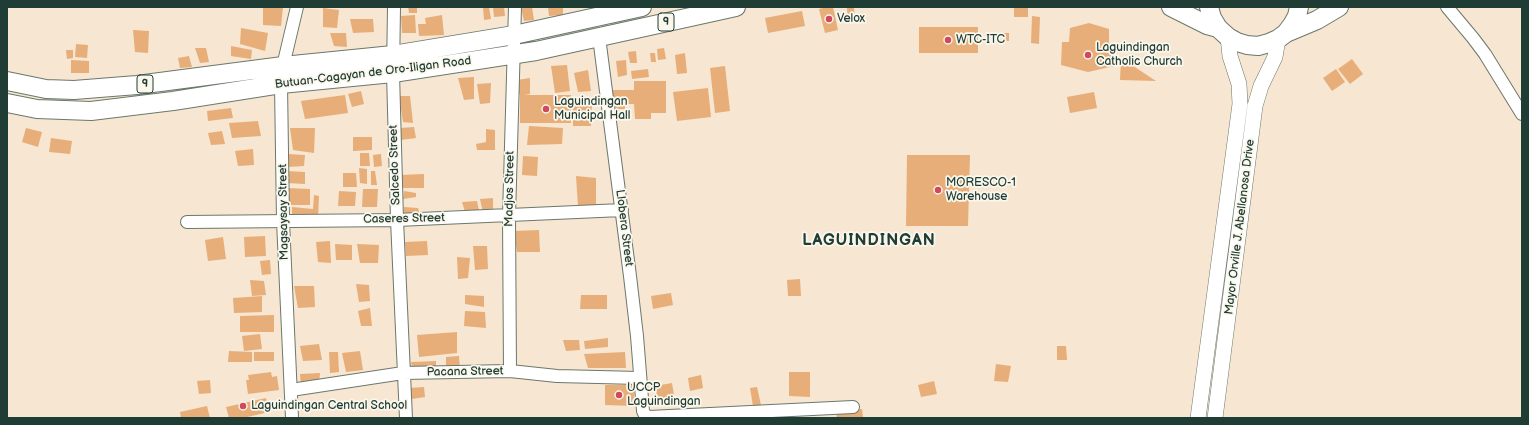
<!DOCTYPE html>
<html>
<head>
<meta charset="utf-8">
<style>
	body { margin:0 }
	#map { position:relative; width:1529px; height:425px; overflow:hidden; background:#f7e6d1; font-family:"Balsamiq Sans",sans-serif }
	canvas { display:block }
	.frame { position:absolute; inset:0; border:8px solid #1f3d34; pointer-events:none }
</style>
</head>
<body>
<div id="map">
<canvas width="1529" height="425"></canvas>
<div class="frame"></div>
</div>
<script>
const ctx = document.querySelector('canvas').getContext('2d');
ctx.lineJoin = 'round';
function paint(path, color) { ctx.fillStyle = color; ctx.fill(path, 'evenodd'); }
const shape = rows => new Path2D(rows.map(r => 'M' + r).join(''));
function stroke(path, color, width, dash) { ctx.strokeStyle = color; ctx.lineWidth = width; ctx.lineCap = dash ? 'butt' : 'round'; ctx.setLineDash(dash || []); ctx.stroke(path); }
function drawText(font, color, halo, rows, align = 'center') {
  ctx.font = font + ' "Balsamiq Sans",sans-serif'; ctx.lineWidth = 3.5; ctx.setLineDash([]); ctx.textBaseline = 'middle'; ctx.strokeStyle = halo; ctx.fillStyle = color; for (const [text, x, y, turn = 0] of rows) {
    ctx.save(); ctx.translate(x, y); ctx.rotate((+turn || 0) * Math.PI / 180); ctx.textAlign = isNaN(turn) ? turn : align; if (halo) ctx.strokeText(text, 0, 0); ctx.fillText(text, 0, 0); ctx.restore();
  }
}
paint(shape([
	[263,7,283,7,281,26,263,25],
	[408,7,417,7,417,13,409,13],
	[483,7,489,7,491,19,484,20],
	[493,7,504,7,505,16,494,17],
	[521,7,532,7,534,20,524,21],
	[548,7,563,7,563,15,549,16],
	[827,7,833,7,838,30,825,33,819,9],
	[1014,7,1028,7,1028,17,1014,17],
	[323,8,339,10,337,28,323,27],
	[847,8,854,8,855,20,848,21],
	[802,11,805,26,768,33,765,18],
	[415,15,416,33,402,33,401,16],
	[442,15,444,35,419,36,418,24,426,24,425,18],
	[1032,16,1040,17,1039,44,1031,43],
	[350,19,373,19,374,32,353,33],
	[1089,23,1109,29,1109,43,1115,44,1114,66,1088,72,1061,65,1062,42,1069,42,1070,28],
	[919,27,978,27,978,53,919,53],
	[241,28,268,33,265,51,240,44],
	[133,30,149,31,148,53,135,52],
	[330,33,346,33,347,47,334,46],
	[1003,33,1009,33,1009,41,1003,41],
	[76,44,88,45,87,58,75,57],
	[231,46,252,50,251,59,231,56],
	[195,48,206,48,209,62,200,63],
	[664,48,666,59,658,60,657,49],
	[66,50,73,50,73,58,67,59],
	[636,51,637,63,630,63,628,52],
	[650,53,655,53,656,62,651,62],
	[685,53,687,73,677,74,675,55],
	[189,56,192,67,180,68,178,58],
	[1121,58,1156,81,1120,80],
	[1352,59,1363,74,1350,84,1338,69],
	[71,60,89,61,89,73,71,73],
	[626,60,627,75,618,77,616,61],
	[567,65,570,91,555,93,551,66],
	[725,66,730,111,715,113,710,68],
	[648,69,649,77,632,79,631,71],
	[1336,69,1345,82,1332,91,1323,78],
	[588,70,591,91,578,92,574,73],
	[474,77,474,99,464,100,458,78],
	[530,78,530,94,525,95,571,95,571,123,520,123,520,94,517,94,517,80],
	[634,81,666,81,666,113,651,113,651,119,635,119,634,104,625,104,625,109,612,109,612,90,634,90],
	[491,83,490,103,480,104,477,84],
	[708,88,711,117,677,121,673,92],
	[361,91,364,104,352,107,348,94],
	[1094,92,1097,108,1070,113,1067,97],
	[345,95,348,113,305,119,301,101],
	[399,96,410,96,413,123,403,122],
	[573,102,592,103,591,126,573,126],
	[231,108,233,118,208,121,207,111],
	[258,121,261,136,232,138,229,123],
	[529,126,563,128,562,144,527,145],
	[414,127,416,138,401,140,400,128],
	[26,128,42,132,38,147,22,142],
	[290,128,315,128,314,153,293,150],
	[486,129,495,130,495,150,477,150,476,144,486,142],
	[222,131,225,144,211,145,208,133],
	[353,137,372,137,372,150,353,151],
	[51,138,72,141,70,154,49,152],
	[253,149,254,165,238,166,235,151],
	[360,153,369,153,370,166,360,166],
	[288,154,305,155,304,166,287,167],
	[381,154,382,166,374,167,373,155],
	[907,155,970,155,968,226,906,226],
	[523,156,538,157,537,176,522,175],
	[359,168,367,169,367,184,360,183],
	[286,171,305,172,305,184,287,183],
	[371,171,375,171,377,185,371,185],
	[343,173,356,173,357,187,343,187],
	[424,174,424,188,402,188,400,175],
	[576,176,596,178,596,206,578,206],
	[287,188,310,189,310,205,288,205],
	[363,189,378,189,377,207,362,207],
	[339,191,356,192,355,206,338,206],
	[404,191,416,193,416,197,403,199],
	[314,195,319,196,318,218,292,216,292,207,313,209],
	[493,198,493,213,483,213,480,199],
	[477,201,480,215,466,215,462,202],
	[404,207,418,208,420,215,404,216],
	[539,230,540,252,517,252,514,231],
	[265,236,266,256,245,257,244,237],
	[223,237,226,259,208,261,205,240],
	[330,241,331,263,318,262,316,242],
	[427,241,428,255,406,256,405,242],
	[335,244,352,245,352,260,336,260],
	[357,244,379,245,378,263,360,263],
	[473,246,487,246,488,269,475,270],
	[457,257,470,258,468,278,458,279],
	[270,260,271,274,262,275,260,261],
	[800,279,801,296,788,296,787,280],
	[250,280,264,281,266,295,252,296],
	[356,284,369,285,370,301,359,302],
	[294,286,314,286,315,307,298,308],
	[671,293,673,305,653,309,651,296],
	[465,295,484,296,484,307,465,304],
	[581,295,607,295,607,309,580,309],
	[262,296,262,312,234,313,233,298],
	[370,308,372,326,361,326,358,311],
	[465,311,485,312,486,328,464,326],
	[274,315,274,332,240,332,240,316],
	[457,332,457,353,419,357,417,335],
	[260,334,262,349,244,351,242,336],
	[608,338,608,347,585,349,584,341],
	[563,340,579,340,580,350,566,351],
	[319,344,322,360,303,361,300,346],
	[1057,346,1066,346,1067,360,1057,360],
	[229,351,252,352,252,362,228,362],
	[360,351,363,370,346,372,342,353],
	[254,352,274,352,274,361,254,361],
	[329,352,338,352,339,372,330,373],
	[625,352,626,368,588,368,584,354],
	[459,356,460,370,446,370,446,357],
	[436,361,436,371,413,372,411,362],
	[996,364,1011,366,1008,382,994,381],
	[271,372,272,377,277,376,279,390,248,394,246,380,249,380,248,375],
	[789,372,810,372,810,397,789,396],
	[320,373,319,384,301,387,300,374],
	[701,375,703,388,690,391,688,378],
	[210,380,211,393,199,394,197,381],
	[934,381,937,394,921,397,918,385],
	[672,383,675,401,659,404,655,386],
	[605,385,634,385,634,406,605,405],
	[424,387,425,397,412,399,408,388],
	[757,387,761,405,753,406,750,388],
	[266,398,269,412,243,418,229,418,226,407],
	[207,406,210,418,181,418,180,412],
	[862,409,863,418,837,418,836,412]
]), '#e7ae79');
const minor = shape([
	[394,7,393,73,397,220,406,418],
	[1447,7,1473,38,1485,54,1522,114],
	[599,37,630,276,637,336,643,411,645,415,649,417,853,407],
	[187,222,397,220,622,210],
	[510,371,509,216,515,7],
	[291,390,403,373,510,371,557,376,639,378],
	[292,418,283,221,281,84,283,66,297,7]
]);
const major = shape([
	[1198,418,1240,104,1239,84,1230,56,1228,37],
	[1215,418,1255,106,1261,86,1275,57,1278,39]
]);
const highway = shape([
	[1171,7,1207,25,1218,28],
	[1209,7,1212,18,1218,28,1228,37,1237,42,1247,45,1258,46,1269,43,1278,39,1286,33,1292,25,1297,16,1299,7],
	[1286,33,1317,20,1339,7],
	[7,81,46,89,74,90,137,85,283,66,393,55,514,35,642,7],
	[7,103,37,109,91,111,173,101,281,84,393,73,536,51,736,7]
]);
stroke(minor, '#6b786b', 14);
stroke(major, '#6b786b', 16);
stroke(highway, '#6b786b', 20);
stroke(minor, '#fff', 12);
stroke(major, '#fff', 15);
stroke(highway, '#fff', 18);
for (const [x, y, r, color] of [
	[829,19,4,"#d1495b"],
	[948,40,4,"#d1495b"],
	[1088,55,4,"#d1495b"],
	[546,109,4,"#d1495b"],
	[938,190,4,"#d1495b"],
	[619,395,4,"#d1495b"],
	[243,406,4,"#d1495b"]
]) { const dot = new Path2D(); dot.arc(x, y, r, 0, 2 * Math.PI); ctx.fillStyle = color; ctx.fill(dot); stroke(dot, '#fbf7ec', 1.5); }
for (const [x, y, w] of [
	[666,22,16],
	[145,84,16]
]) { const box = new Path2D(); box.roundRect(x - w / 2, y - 9, w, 18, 3); ctx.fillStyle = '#fbf7ec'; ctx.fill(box); stroke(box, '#1f3d34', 1); }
drawText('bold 11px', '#1f3d34', null, [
	["9",666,22],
	["9",145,84]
]);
drawText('12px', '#1f3d34', '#fbf7ec', [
	["Velox",837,19],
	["WTC-ITC",956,40],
	["Laguindingan",1096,48],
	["Catholic Church",1096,62],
	["Laguindingan",554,102],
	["Municipal Hall",554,116],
	["MORESCO-1",946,183],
	["Warehouse",946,197],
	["UCCP",627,388],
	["Laguindingan",627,402],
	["Laguindingan Central School",251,406]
], 'left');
drawText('12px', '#1f3d34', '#fbf7ec', [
	["Butuan-Cagayan de Oro-Iligan Road",373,73,-7],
	["Salcedo Street",395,165,-92],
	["Madjos Street",510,189,-89],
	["Magsaysay Street",284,212,-91],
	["Caseres Street",404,219,-1],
	["Mayor Orville J. Abellanosa Drive",1240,227,-83],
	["Llobera Street",624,228,83],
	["Pacana Street",465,372,-1]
]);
ctx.letterSpacing = '1px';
drawText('bold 16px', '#1f3d34', '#fbf7ec', [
	["LAGUINDINGAN",869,241]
]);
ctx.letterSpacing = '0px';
</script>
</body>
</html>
